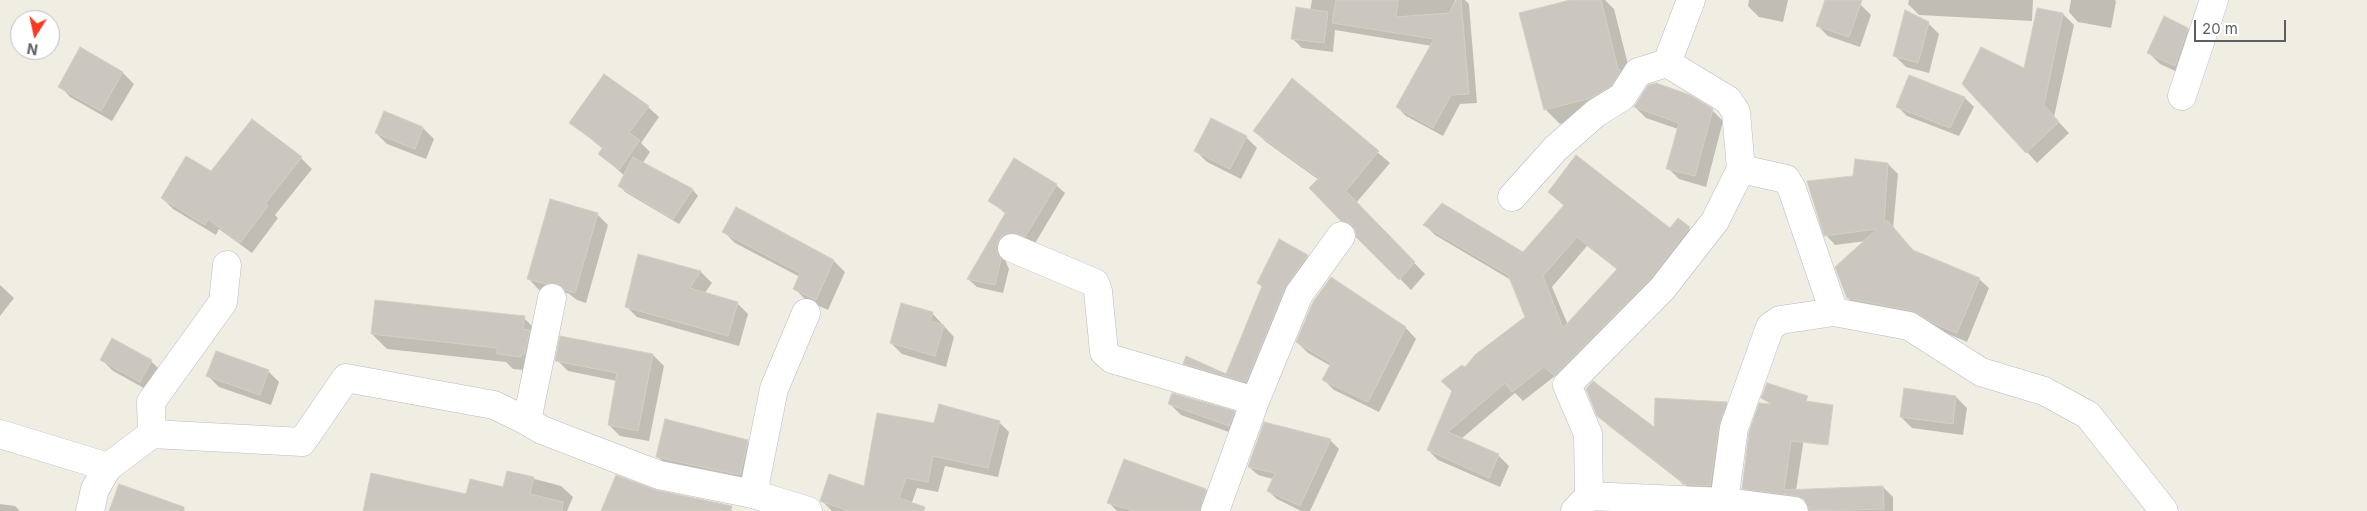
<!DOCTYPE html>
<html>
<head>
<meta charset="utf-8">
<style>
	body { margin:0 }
	#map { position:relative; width:2367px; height:511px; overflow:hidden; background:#f0ede3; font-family:Inter,sans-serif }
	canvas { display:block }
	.north { position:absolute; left:10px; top:10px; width:50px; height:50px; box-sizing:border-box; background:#fff; border:1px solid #bdbfc1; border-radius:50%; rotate:190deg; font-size:14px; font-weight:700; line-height:20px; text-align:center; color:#5b5f65 }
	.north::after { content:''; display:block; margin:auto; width:18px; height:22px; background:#fa381f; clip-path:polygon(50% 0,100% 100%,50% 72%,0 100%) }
	.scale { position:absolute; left:2194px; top:20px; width:92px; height:22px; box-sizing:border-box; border:2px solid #5b5f65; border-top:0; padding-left:6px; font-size:15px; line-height:18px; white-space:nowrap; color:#5b5f65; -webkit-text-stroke:4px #fff; paint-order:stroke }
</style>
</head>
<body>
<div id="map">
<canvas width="2367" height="511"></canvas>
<div class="north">N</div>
<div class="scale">20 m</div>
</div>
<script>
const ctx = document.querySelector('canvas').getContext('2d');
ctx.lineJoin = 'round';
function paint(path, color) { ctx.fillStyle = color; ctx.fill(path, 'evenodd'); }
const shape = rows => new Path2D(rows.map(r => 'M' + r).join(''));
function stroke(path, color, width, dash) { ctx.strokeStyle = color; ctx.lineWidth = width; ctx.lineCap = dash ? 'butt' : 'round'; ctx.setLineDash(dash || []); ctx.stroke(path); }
paint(shape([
	[1312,0,1455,0,1454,7,1458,0,1465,0,1469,4,1477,103,1460,104,1443,136,1406,116,1397,107,1432,46,1335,30,1333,52,1302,48,1293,39,1310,11],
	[1575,0,1605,0,1614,9,1633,84,1606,112,1560,124,1545,109],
	[1749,0,1788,0,1783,22,1759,17,1748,6],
	[1826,0,1848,0,1860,4,1871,15,1860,47,1828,36,1817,25],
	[1909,0,2033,0,2032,21,1919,15,1908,4],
	[2071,0,2115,0,2116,2,2111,28,2078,22,2069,12],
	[2063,14,2074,25,2054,117,2069,133,2037,163,2027,152,2025,70],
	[1928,23,1939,34,1929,73,1906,67,1895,56],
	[2188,29,2199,40,2186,76,2160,64,2149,53],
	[81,49,123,73,134,84,112,121,70,97,60,86],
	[1909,77,1965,98,1974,107,1959,136,1907,116,1898,107],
	[1292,79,1390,163,1356,203,1425,274,1411,290,1358,236,1357,232,1311,188,1319,180,1266,142,1255,131],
	[648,107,659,117,641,143,650,152,642,164,693,190,698,196,679,224,625,192,620,186,625,176,599,154,603,149,570,122],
	[1635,107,1712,110,1723,121,1706,187,1679,179,1668,168,1678,129,1646,118],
	[384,113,423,128,434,139,426,159,387,144,376,133],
	[1246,137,1257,148,1241,179,1207,162,1196,151],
	[301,158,312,169,275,215,278,218,252,253,219,229,216,235,173,209,162,198,211,173],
	[1888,164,1898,174,1893,229,1914,252,1979,279,1989,288,1967,342,1946,333,1858,308,1848,298,1866,241,1835,245,1826,235,1854,177],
	[1056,185,1065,193,1034,245,1006,250,1005,260,1009,269,1003,293,977,287,968,279,1006,214,990,201],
	[1549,192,1670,230,1679,219,1699,238,1565,385,1555,376,1523,401,1515,393,1461,439,1499,456,1509,466,1500,487,1438,460,1428,450,1466,369,1526,318,1511,280,1435,235,1425,225,1524,254,1564,206],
	[1587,246,1618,270,1568,325,1552,287],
	[597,214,608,225,586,303,577,300,568,293,557,295,539,290,528,278],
	[724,232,834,261,845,272,828,310,806,300,795,289,800,277,735,243],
	[639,255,701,272,712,283,704,294,737,303,748,314,739,346,637,317,626,306],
	[1307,256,1318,266,1256,392,1195,373,1184,363,1227,375,1263,287,1258,283],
	[1331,278,1406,328,1416,339,1379,412,1334,390,1324,380,1331,366,1308,353,1297,342],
	[0,285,14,298,0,316],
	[932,313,954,337,946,367,902,354,891,343],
	[524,318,539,333,535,371,513,369,506,362,387,349,372,334],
	[653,355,664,366,649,441,620,436,609,425,617,381,568,371,557,360],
	[102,360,151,361,162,372,151,392,113,371],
	[268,371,279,382,271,405,219,387,208,376],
	[1956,397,1967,408,1963,435,1912,428,1901,417],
	[1726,403,1737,414,1721,496,1698,495,1609,426,1598,415,1655,430],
	[1170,404,1234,412,1245,423,1240,436,1181,415],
	[1807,418,1794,504,1754,499,1743,488],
	[999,422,1009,432,998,477,945,466,938,492,917,488,909,511,832,511,821,500,865,488,934,425],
	[1330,440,1339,449,1310,511,1301,511,1277,499,1268,491,1273,479,1258,475,1249,467],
	[747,441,758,452,751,486,669,468,658,457],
	[508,472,561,486,573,497,567,511,364,511,504,489],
	[1883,487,1893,497,1893,511,1832,511,1831,490],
	[1206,490,1217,501,1213,511,1117,511,1109,503],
	[0,504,15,506,20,511,0,511]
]), '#0003');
const building = shape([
	[1336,0,1398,0,1396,17,1449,13,1456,0,1461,0,1469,94,1451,95,1433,128,1396,107,1434,39,1332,23,1336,0],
	[1570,0,1601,0,1618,69,1621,70,1611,86,1591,98,1544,110,1519,13,1570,0],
	[1825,0,1862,0,1849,37,1816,26,1825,0],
	[1296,7,1328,12,1324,43,1291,39,1296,7],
	[2037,8,2063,13,2044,105,2059,122,2026,153,1962,84,1981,47,2024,68,2037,8],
	[1905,10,1929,22,1918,63,1893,56,1905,10],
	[2164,16,2188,28,2175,66,2147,53,2164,16],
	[80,47,123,72,101,111,58,87,80,47],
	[604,74,649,106,629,133,640,140,619,170,598,154,603,147,569,123,604,74],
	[1909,75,1965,97,1950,128,1896,107,1909,75],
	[1292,78,1379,151,1346,191,1415,262,1399,280,1356,237,1355,229,1351,224,1341,221,1309,188,1319,178,1253,131,1292,78],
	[1656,83,1690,95,1713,109,1695,176,1666,169,1679,123,1634,107,1648,85,1656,83],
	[384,111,423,127,415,149,375,133,384,111],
	[1211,118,1247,136,1230,169,1194,151,1211,118],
	[252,119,302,157,265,204,268,206,240,243,208,219,205,225,161,198,186,156,211,171,252,119],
	[1576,155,1670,228,1678,218,1690,227,1650,279,1555,376,1544,367,1512,392,1505,383,1448,432,1499,454,1489,478,1427,450,1452,391,1441,381,1462,365,1465,367,1476,354,1525,317,1508,275,1423,225,1442,203,1523,252,1564,205,1548,192,1576,155],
	[1577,237,1617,269,1563,328,1543,276,1577,237],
	[633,157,693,189,673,219,618,186,633,157],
	[1014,158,1057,184,1025,237,1010,233,1003,235,998,242,997,250,1001,259,995,285,967,279,1006,212,988,201,1014,158],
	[1855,159,1888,163,1884,223,1887,220,1913,250,1980,278,1957,333,1935,324,1912,311,1847,298,1835,267,1877,229,1824,236,1807,181,1853,176,1855,159],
	[550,199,598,213,575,293,565,290,556,283,546,284,527,279,550,199],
	[736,207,834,260,816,300,793,289,800,273,722,232,736,207],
	[1279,239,1308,255,1285,288,1246,382,1183,364,1186,356,1226,374,1262,286,1257,283,1279,239],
	[638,254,701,271,690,288,738,302,728,336,625,307,638,254],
	[1331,277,1406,327,1368,402,1322,380,1331,363,1296,342,1313,302,1331,277],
	[375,300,525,316,523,329,530,330,524,355,521,354,521,357,497,354,497,348,371,334,375,300],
	[901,303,933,312,930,321,944,325,935,356,890,343,901,303],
	[560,336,653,354,638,431,608,425,617,373,555,361,560,336],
	[112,338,152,360,140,382,100,360,112,338],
	[216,351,269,370,260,395,206,376,216,351],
	[1593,381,1654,427,1655,398,1727,402,1719,426,1710,486,1682,484,1682,481,1597,416,1586,389,1593,381],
	[1767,383,1808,396,1806,401,1833,405,1828,445,1791,441,1784,490,1883,486,1884,509,1809,511,1804,499,1796,496,1742,489,1749,432,1759,403,1771,404,1761,398,1767,383],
	[1904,388,1956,396,1953,424,1900,417,1904,388],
	[1172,393,1235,411,1229,426,1168,404,1172,393],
	[939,404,1000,421,988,468,933,456,928,482,906,478,899,498,925,507,924,511,849,511,820,501,829,474,864,486,877,413,934,423,939,404],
	[665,419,748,440,740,475,656,457,665,419],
	[1264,422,1331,439,1300,506,1267,491,1275,473,1248,467,1264,422],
	[1124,459,1206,489,1200,511,1134,511,1107,503,1124,459],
	[507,471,534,477,530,494,563,502,562,511,363,511,371,473,466,494,470,479,503,487,507,471],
	[616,475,656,490,732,506,731,511,601,511,616,475],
	[119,484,184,507,184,511,109,511,119,484]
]);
paint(building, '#cbc7c0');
stroke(building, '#d5cfc1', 1);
const street = shape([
	[2182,96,2214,0],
	[1741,169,1786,179,1792,189,1834,312],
	[1512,197,1556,148,1596,113,1622,97,1638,72,1667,63,1691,0],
	[1012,248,1095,283,1098,291,1104,352,1112,359,1255,401],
	[527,421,552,298],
	[152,434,151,402,223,302,227,265],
	[753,494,774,389,806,313],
	[1589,496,1724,502,1794,511],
	[1724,502,1734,428,1770,327,1780,320,1834,312,1909,326,1981,372,2044,391,2088,415,2164,511],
	[90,511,95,489,108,467],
	[1215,511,1255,401,1299,294,1341,236],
	[1575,511,1589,496,1588,434,1567,385,1662,289,1715,221,1741,169,1736,112,1728,100,1667,63]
]);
const secondary = shape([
	[0,434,108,467,152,434,302,442,346,378,494,405,527,421,542,430,659,475,753,494,808,511]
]);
stroke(street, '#b8bbc1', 29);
stroke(secondary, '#b9bcc3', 29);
stroke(street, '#fff', 28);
stroke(secondary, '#fff', 28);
</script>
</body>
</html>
